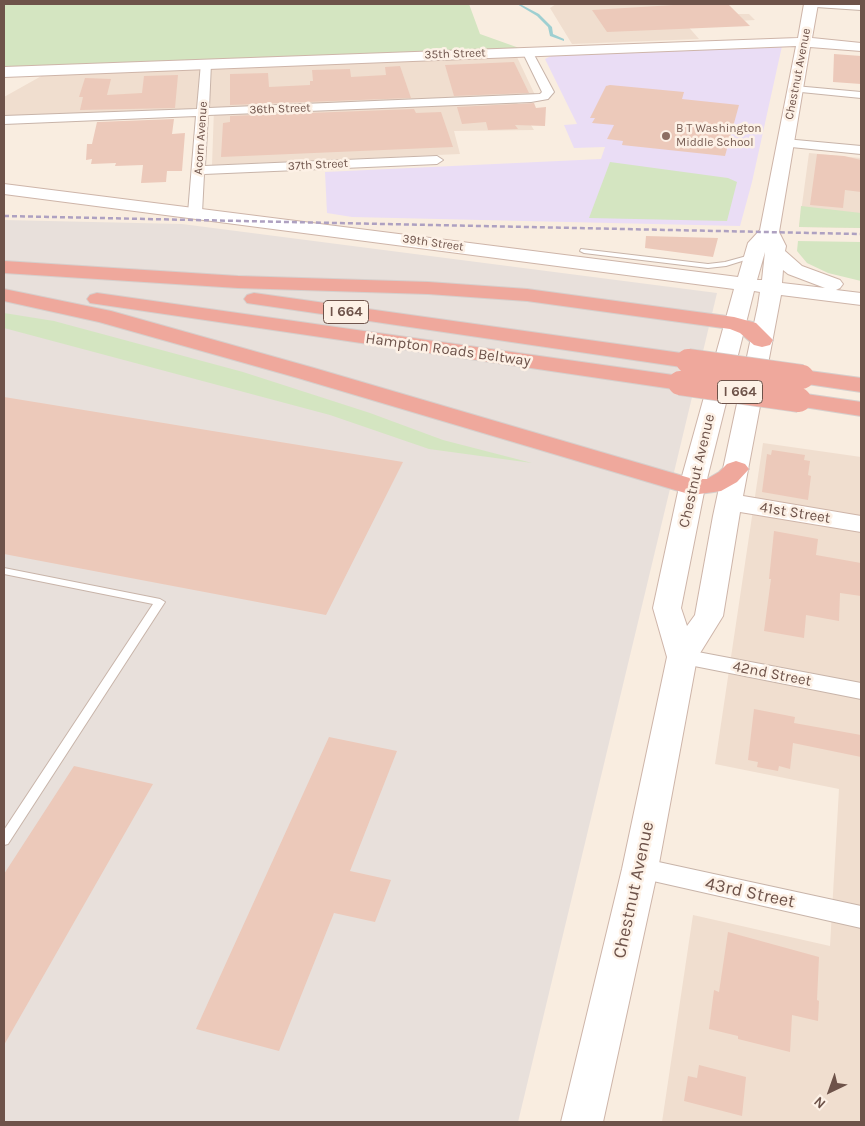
<!DOCTYPE html>
<html>
<head>
<meta charset="utf-8">
<style>
	body { margin:0 }
	#map { position:relative; width:865px; height:1126px; overflow:hidden; background:#f9ede0; font-family:Karla,sans-serif }
	canvas { display:block }
	.frame { position:absolute; inset:0; border:5px solid #6e534a; pointer-events:none }
	.north { position:absolute; left:805px; top:1066px; width:50px; height:50px; -webkit-text-stroke:4px #fdf1e6; paint-order:stroke; rotate:222deg; font-size:14px; font-weight:700; line-height:20px; text-align:center; color:#6e534a }
	.north::after { content:''; display:block; margin:auto; width:18px; height:22px; background:#6e534a; clip-path:polygon(50% 0,100% 100%,50% 72%,0 100%) }
</style>
</head>
<body>
<div id="map">
<canvas width="865" height="1126"></canvas>
<div class="frame"></div>
<div class="north">N</div>
</div>
<script>
const ctx = document.querySelector('canvas').getContext('2d');
ctx.lineJoin = 'round';
function paint(path, color) { ctx.fillStyle = color; ctx.fill(path, 'evenodd'); }
const shape = rows => new Path2D(rows.map(r => 'M' + r).join(''));
function stroke(path, color, width, dash) { ctx.strokeStyle = color; ctx.lineWidth = width; ctx.lineCap = dash ? 'butt' : 'round'; ctx.setLineDash(dash || []); ctx.stroke(path); }
function drawText(font, color, halo, rows, align = 'center') {
  ctx.font = font + ' Karla,sans-serif'; ctx.lineWidth = 5; ctx.setLineDash([]); ctx.textBaseline = 'middle'; ctx.strokeStyle = halo; ctx.fillStyle = color; for (const [text, x, y, turn = 0] of rows) {
    ctx.save(); ctx.translate(x, y); ctx.rotate((+turn || 0) * Math.PI / 180); ctx.textAlign = isNaN(turn) ? turn : align; if (halo) ctx.strokeText(text, 0, 0); ctx.fillText(text, 0, 0); ctx.restore();
  }
}
paint(shape([
	[556,4,727,4,738,14,749,14,755,20,686,24,699,39,572,44,550,8],
	[517,57,535,95,513,96,534,130,454,131,460,154,212,165,214,109,4,117,4,97,45,74],
	[809,153,861,158,861,228,799,227],
	[763,443,861,457,861,1122,662,1122,693,915,830,946,839,789,715,764]
]), '#f0decf');
paint(shape([
	[4,220,182,224,717,293,518,1122,4,1122]
]), '#e8e0db');
paint(shape([
	[782,46,752,182,740,226,352,217,327,213,325,172,601,159,605,147,574,148,564,125,577,124,545,59,553,55]
]), '#eaddf5');
paint(shape([
	[4,4,469,4,480,34,522,49,4,69],
	[610,162,728,178,737,182,727,221,589,218],
	[801,206,861,213,861,228,799,227],
	[798,241,861,242,861,281,828,273,807,263,797,251],
	[4,313,54,321,243,372,370,413,443,440,532,463,429,449,330,415,4,328]
]), '#d4e5c1');
paint(shape([
	[517,4,520,4,539,14,552,27,553,34,564,39,564,41,550,36,548,27,537,16,517,4]
]), '#9ecfd1');
paint(shape([
	[690,4,728,4,750,26,607,32,592,10],
	[834,54,861,56,861,84,833,82],
	[514,62,529,93,454,96,445,65],
	[400,66,411,98,230,105,230,74,268,73,269,87,310,85,310,81,313,81,312,70,350,69,351,77,386,75,385,67],
	[178,75,175,108,80,110,83,97,79,97,85,78,111,79,107,95,142,93,144,76],
	[610,85,684,92,682,99,739,105,725,156,622,145,623,141,607,139,614,125,592,123,595,118,590,118,606,86],
	[534,103,536,108,546,107,545,126,515,125,518,129,488,130,486,122,462,124,457,107],
	[414,109,416,113,441,112,453,147,221,157,223,123,230,122,230,116],
	[174,119,172,134,185,133,182,171,167,171,166,182,141,183,143,165,115,166,116,163,91,164,92,159,86,160,87,144,92,144,97,122],
	[817,154,844,156,861,160,861,192,845,190,843,208,810,205],
	[646,236,718,238,713,257,645,248],
	[4,397,403,462,326,615,4,554],
	[772,450,805,455,804,460,810,461,808,475,811,476,808,500,762,492,767,454,771,455],
	[774,531,818,539,816,555,861,563,861,596,840,593,839,621,806,615,804,638,764,631,771,579,769,579],
	[754,709,795,717,794,723,861,735,861,757,793,743,790,769,779,766,778,771,757,767,758,762,748,760],
	[329,737,397,751,350,871,391,880,375,922,334,913,279,1051,196,1029],
	[74,766,153,784,4,1045,4,874],
	[728,932,819,957,817,1000,819,1001,818,1021,792,1015,790,1052,738,1039,738,1036,709,1029,714,990,719,992],
	[699,1065,746,1077,742,1116,684,1101,688,1076,697,1078]
]), '#ecc9ba');
const lane = shape([
	[581,249,708,264,725,262,754,254,758,256,726,266,708,268,584,253,580,251,581,249],
	[4,568,160,599,165,602,8,844,4,845,4,830,153,604,4,574,4,568]
]);
const street = shape([
	[811,4,861,4,861,10,816,7,811,4],
	[527,48,532,51,554,92,548,99,531,102,208,115,205,166,437,156,443,160,437,164,204,174,202,213,195,217,188,213,196,116,4,124,4,116,197,109,201,63,206,60,211,63,209,108,540,94,542,92,522,51,527,48],
	[795,86,861,92,861,98,791,91,789,89,795,86],
	[785,139,861,146,861,154,781,146,779,143,781,140,785,139],
	[682,649,861,683,861,699,674,662,671,657,674,652,682,649],
	[640,858,861,906,861,928,631,876,627,869,631,862,640,858]
]);
const secondary = shape([
	[804,4,818,4,812,38,861,43,861,51,810,47,779,232,786,246,785,251,802,266,840,280,843,284,840,288,836,290,861,293,861,305,781,295,743,496,861,516,861,532,740,512,723,616,697,658,658,869,603,1122,561,1122,622,869,667,657,653,608,679,487,734,289,4,194,4,184,738,277,748,243,760,230,796,46,4,77,4,67,798,38,804,4],
	[765,252,762,280,757,280,765,252],
	[783,270,788,274,825,288,782,283,783,270],
	[754,291,760,292,758,305,713,516,695,615,687,626,681,608,705,487,754,291]
]);
const highway = shape([
	[4,261,238,276,428,282,527,289,734,317,756,323,773,340,770,345,762,347,754,345,740,333,730,329,527,301,428,294,238,288,4,273,4,261],
	[4,289,111,311,314,368,693,479,707,479,719,472,727,464,736,461,745,464,749,469,737,482,721,491,692,495,298,378,99,322,4,301,4,289],
	[97,293,680,376,688,378,691,383,688,388,680,390,90,303,87,299,90,295,97,293],
	[254,293,688,354,696,356,699,361,696,366,688,368,247,303,244,299,247,295,254,293],
	[802,370,861,378,861,392,794,382,791,377,794,372,802,370],
	[799,393,861,402,861,416,791,405,787,400,791,395,799,393]
]);
stroke(lane, '#c8b4a9', 2);
stroke(street, '#c8b4a9', 2);
stroke(secondary, '#ceb5a9', 2);
stroke(highway, '#d6cfcc', 2);
paint(lane, '#fff');
paint(street, '#fff');
paint(secondary, '#fff');
paint(highway, '#efa89c');
stroke(shape([
	[4,216,861,234]
]), '#aea1c1', 2.5, [5, 3]);
const highwayBridge = shape([
	[688,361,802,377],
	[680,383,799,400]
]);
stroke(highwayBridge, '#d6cfcc', 26, []);
stroke(highwayBridge, '#efa89c', 24);
for (const [x, y, r, color] of [
	[666,136,5,"#8d6e63"]
]) { const dot = new Path2D(); dot.arc(x, y, r, 0, 2 * Math.PI); ctx.fillStyle = color; ctx.fill(dot); stroke(dot, '#fdf1e6', 2); }
drawText('12px', '#6e534a', '#fdf1e6', [
	["35th Street",455,54,-2],
	["Chestnut Avenue",798,74,-79],
	["36th Street",280,109,-2],
	["Acorn Avenue",201,138,-86],
	["37th Street",318,165,-3],
	["39th Street",433,243,8]
]);
drawText('12px', '#785e54', '#fdf1e6', [
	["B T Washington",676,129],
	["Middle School",676,143]
], 'left');
for (const [x, y, w] of [
	[346,312,45],
	[740,392,45]
]) { const box = new Path2D(); box.roundRect(x - w / 2, y - 11.5, w, 23, 4); ctx.fillStyle = '#fdf1e6'; ctx.fill(box); stroke(box, '#6e534a', 1); }
drawText('bold 14px', '#6e534a', null, [
	["I 664",346,312],
	["I 664",740,392]
]);
drawText('15px', '#6e534a', '#fdf1e6', [
	["Hampton Roads Beltway",448,350,8],
	["Chestnut Avenue",697,471,-77],
	["41st Street",795,513,9],
	["42nd Street",772,674,11]
]);
drawText('18px', '#6e534a', '#fdf1e6', [
	["Chestnut Avenue",634,890,-78],
	["43rd Street",750,893,12]
]);
</script>
</body>
</html>
